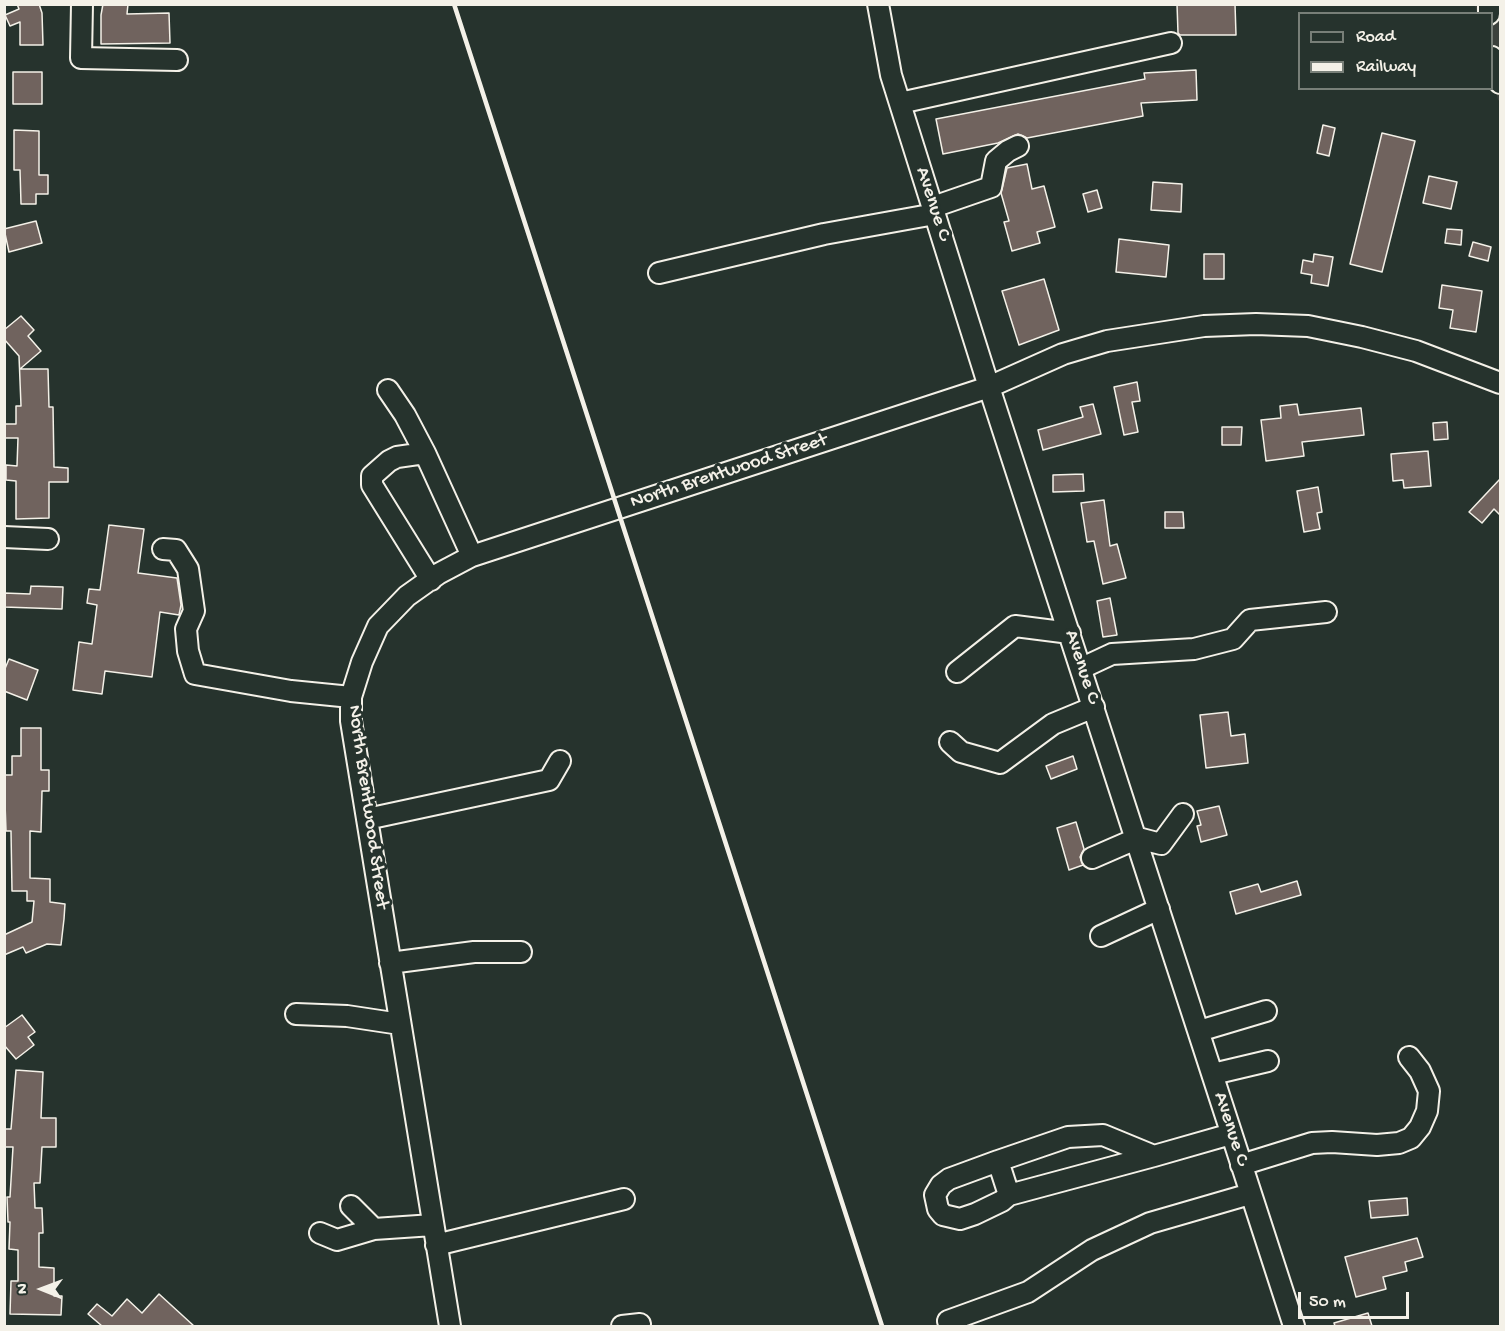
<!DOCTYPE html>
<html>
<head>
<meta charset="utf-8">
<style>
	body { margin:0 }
	#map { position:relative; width:1505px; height:1331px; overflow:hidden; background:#26332d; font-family:"Gochi Hand",sans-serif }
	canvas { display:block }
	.frame { position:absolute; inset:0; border:6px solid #f4f1e8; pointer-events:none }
	.legend { position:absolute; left:1298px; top:12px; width:195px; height:78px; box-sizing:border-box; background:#26332d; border:2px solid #787f78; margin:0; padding:8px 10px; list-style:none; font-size:18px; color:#f4f1e8 }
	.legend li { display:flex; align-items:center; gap:12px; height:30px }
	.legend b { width:30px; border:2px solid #787f78 }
	.north { position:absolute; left:12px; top:1259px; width:60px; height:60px; -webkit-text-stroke:4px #26332d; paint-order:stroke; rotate:271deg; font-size:16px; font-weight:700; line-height:24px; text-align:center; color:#f4f1e8 }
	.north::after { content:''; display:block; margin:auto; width:21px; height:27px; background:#f4f1e8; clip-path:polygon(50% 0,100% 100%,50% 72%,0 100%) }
	.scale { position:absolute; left:1298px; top:1292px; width:111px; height:27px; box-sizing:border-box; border:3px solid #f4f1e8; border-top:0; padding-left:8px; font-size:18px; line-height:21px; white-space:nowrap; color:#f4f1e8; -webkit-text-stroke:4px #26332d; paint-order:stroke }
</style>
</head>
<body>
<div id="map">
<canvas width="1505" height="1331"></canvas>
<div class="frame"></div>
<ul class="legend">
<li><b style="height:8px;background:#26332d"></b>Road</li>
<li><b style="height:8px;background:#f4f1e8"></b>Railway</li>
</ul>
<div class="north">N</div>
<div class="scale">50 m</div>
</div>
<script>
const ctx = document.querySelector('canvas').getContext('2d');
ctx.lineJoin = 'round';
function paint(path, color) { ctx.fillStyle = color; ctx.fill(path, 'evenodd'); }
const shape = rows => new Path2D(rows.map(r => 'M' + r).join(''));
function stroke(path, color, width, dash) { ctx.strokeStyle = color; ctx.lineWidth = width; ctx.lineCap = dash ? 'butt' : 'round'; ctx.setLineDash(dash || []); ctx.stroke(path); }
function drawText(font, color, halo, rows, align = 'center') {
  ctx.font = font + ' "Gochi Hand",sans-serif'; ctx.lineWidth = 6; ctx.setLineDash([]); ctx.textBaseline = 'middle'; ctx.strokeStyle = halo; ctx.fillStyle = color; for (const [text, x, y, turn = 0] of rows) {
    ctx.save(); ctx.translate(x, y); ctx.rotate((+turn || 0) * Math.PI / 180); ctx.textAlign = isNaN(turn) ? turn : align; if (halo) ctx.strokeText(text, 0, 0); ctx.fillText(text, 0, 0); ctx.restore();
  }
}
paint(shape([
	[1475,5,1500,5,1500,101,1498,100,1492,73,1492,14,1477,13]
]), '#3c413c');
const building = shape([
	[17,4,39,4,42,13,43,45,20,45,20,22,10,26,5,15,19,9,17,4],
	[103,4,128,4,127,14,169,13,170,43,101,44,101,15,103,4],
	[1177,4,1235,4,1236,35,1180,35,1178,33,1177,4],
	[1196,70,1197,100,1141,103,1143,116,1027,138,1018,134,998,143,943,154,936,119,1145,79,1144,73,1196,70],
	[13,72,42,72,42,104,13,104,13,72],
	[1323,125,1335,128,1329,156,1317,153,1323,125],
	[14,130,39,131,39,175,48,175,48,194,36,194,36,204,21,204,20,170,14,170,14,130],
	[1382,133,1415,141,1382,272,1350,264,1382,133],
	[1027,164,1032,189,1044,186,1055,227,1037,232,1040,243,1012,251,1004,222,1009,221,1001,193,1007,168,1027,164],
	[1429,176,1457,182,1451,209,1423,203,1429,176],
	[1153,182,1182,184,1181,212,1151,210,1153,182],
	[1097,190,1102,208,1088,212,1083,194,1097,190],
	[36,221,42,243,9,252,4,229,36,221],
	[1447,229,1462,230,1461,245,1445,243,1447,229],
	[1119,239,1169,245,1166,277,1116,272,1119,239],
	[1473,242,1491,247,1488,261,1469,256,1473,242],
	[1204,254,1224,254,1224,279,1204,279,1204,254],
	[1314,254,1333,257,1328,286,1311,283,1312,275,1301,273,1303,260,1313,262,1314,254],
	[1044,279,1059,330,1019,345,1002,291,1044,279],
	[1442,285,1482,291,1476,332,1450,328,1453,310,1439,308,1442,285],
	[21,316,34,330,28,336,41,351,20,369,48,369,49,407,53,407,54,467,68,468,68,482,49,482,49,518,16,519,16,481,6,480,6,465,17,466,18,438,4,438,4,424,16,424,16,406,21,406,19,356,4,339,4,330,21,316],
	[1137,382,1140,401,1132,402,1138,432,1124,435,1114,387,1137,382],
	[1093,404,1101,434,1043,450,1038,430,1083,417,1080,407,1093,404],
	[1297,404,1299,415,1361,408,1364,435,1302,442,1304,456,1266,461,1261,420,1281,418,1280,406,1297,404],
	[1447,422,1448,439,1434,440,1433,423,1447,422],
	[1222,427,1242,427,1241,445,1222,445,1222,427],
	[1428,451,1431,486,1404,488,1403,480,1393,481,1391,454,1428,451],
	[1083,474,1084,491,1053,492,1053,475,1083,474],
	[1500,479,1500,515,1494,509,1482,523,1469,512,1500,479],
	[1318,487,1322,512,1317,513,1320,529,1304,532,1297,491,1318,487],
	[1104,500,1110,546,1117,544,1126,578,1103,584,1094,541,1087,542,1081,503,1104,500],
	[1165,512,1183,512,1184,528,1165,528,1165,512],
	[109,525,144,529,138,573,177,578,181,605,179,615,160,612,152,677,105,671,102,694,73,690,79,642,92,644,97,605,87,603,89,589,100,590,109,525],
	[31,586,63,587,62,609,4,607,4,593,30,594,31,586],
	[1110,598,1117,635,1103,637,1097,601,1110,598],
	[9,659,38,670,27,700,4,691,4,671,9,659],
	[1228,712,1231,736,1245,734,1248,763,1206,768,1200,715,1228,712],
	[21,728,41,728,41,770,49,770,49,791,42,791,41,832,30,831,30,878,50,879,50,902,65,904,64,919,61,945,47,944,26,953,23,947,4,955,4,935,32,922,34,901,27,901,27,891,12,891,11,831,6,831,4,775,12,775,12,756,21,756,21,728],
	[1073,756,1077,769,1051,779,1046,766,1073,756],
	[1219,806,1227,835,1201,842,1197,826,1201,825,1197,811,1219,806],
	[1076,822,1084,849,1080,857,1083,865,1069,870,1057,828,1076,822],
	[1297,881,1301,895,1236,914,1230,892,1258,884,1261,892,1297,881],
	[22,1015,35,1032,28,1037,34,1045,16,1059,4,1045,4,1028,22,1015],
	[16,1070,43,1072,41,1118,56,1118,56,1147,42,1147,40,1183,34,1183,35,1208,42,1208,43,1233,39,1233,39,1267,54,1268,54,1296,62,1296,61,1315,10,1314,11,1281,18,1281,18,1250,9,1249,10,1222,8,1222,7,1197,10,1197,13,1147,4,1147,4,1129,11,1129,16,1070],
	[1407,1198,1408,1215,1371,1218,1369,1201,1407,1198],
	[1417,1238,1423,1257,1405,1262,1407,1271,1383,1277,1386,1289,1356,1297,1345,1257,1417,1238],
	[159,1294,194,1326,102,1326,88,1314,97,1304,112,1316,127,1299,142,1313,159,1294],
	[1368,1313,1372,1326,1335,1326,1334,1323,1368,1313]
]);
paint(building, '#70635e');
stroke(building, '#f4f1e8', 1.5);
const minor = shape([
	[82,4,81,58,177,60],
	[878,4,891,75,989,387,1294,1326],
	[1489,14,1489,4],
	[1492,57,1500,83],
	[900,103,1171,43],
	[933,207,991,187,996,161,1008,151,1018,146],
	[659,273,824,234,935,214],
	[388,390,405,415,425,453,472,556],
	[425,453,397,457,389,461,372,476,372,485,431,580],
	[4,537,48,539],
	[163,549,176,550,188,569,194,611,186,629,188,651,195,674,291,691,351,697],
	[1082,668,1112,654,1194,649,1233,639,1250,620,1326,612],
	[957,672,1015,626,1070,633],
	[950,742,961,752,1000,763,1053,724,1094,707],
	[367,819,549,780,560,761],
	[1092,858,1138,838,1161,844,1183,814],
	[1101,936,1159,909],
	[390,963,474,952,521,952],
	[296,1014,347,1016,400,1024],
	[1199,1031,1266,1011],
	[1213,1074,1268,1061],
	[1154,1156,1103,1135,1068,1137,998,1161,1009,1195,1154,1156,1231,1134],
	[998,1161,949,1179,941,1185,935,1195,938,1209,943,1215,960,1219,975,1214,1002,1201,1009,1195],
	[1241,1165,1312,1143,1332,1142,1377,1145,1399,1143,1411,1138,1420,1127,1427,1111,1429,1091,1420,1071,1409,1057],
	[351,1206,374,1229,433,1225],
	[320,1233,337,1240,374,1229],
	[436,1245,624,1199],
	[948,1321,1028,1292,1092,1250,1150,1223,1250,1194],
	[450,1326,351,721,351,697,362,662,378,626,407,596,438,574,472,556,989,387,1063,354,1107,341,1204,326,1256,324,1308,326,1362,337,1416,351,1500,383],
	[622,1326,640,1324]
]);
stroke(minor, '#f4f1e8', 24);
stroke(minor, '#26332d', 20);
stroke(shape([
	[454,4,882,1326]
]), '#f4f1e8', 4.5);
drawText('20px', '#f4f1e8', '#26332d', [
	["Avenue C",932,204,72],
	["North Brentwood Street",729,472,-18],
	["Avenue C",1081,667,72],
	["North Brentwood Street",367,807,82],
	["Avenue C",1230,1129,72]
]);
</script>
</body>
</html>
